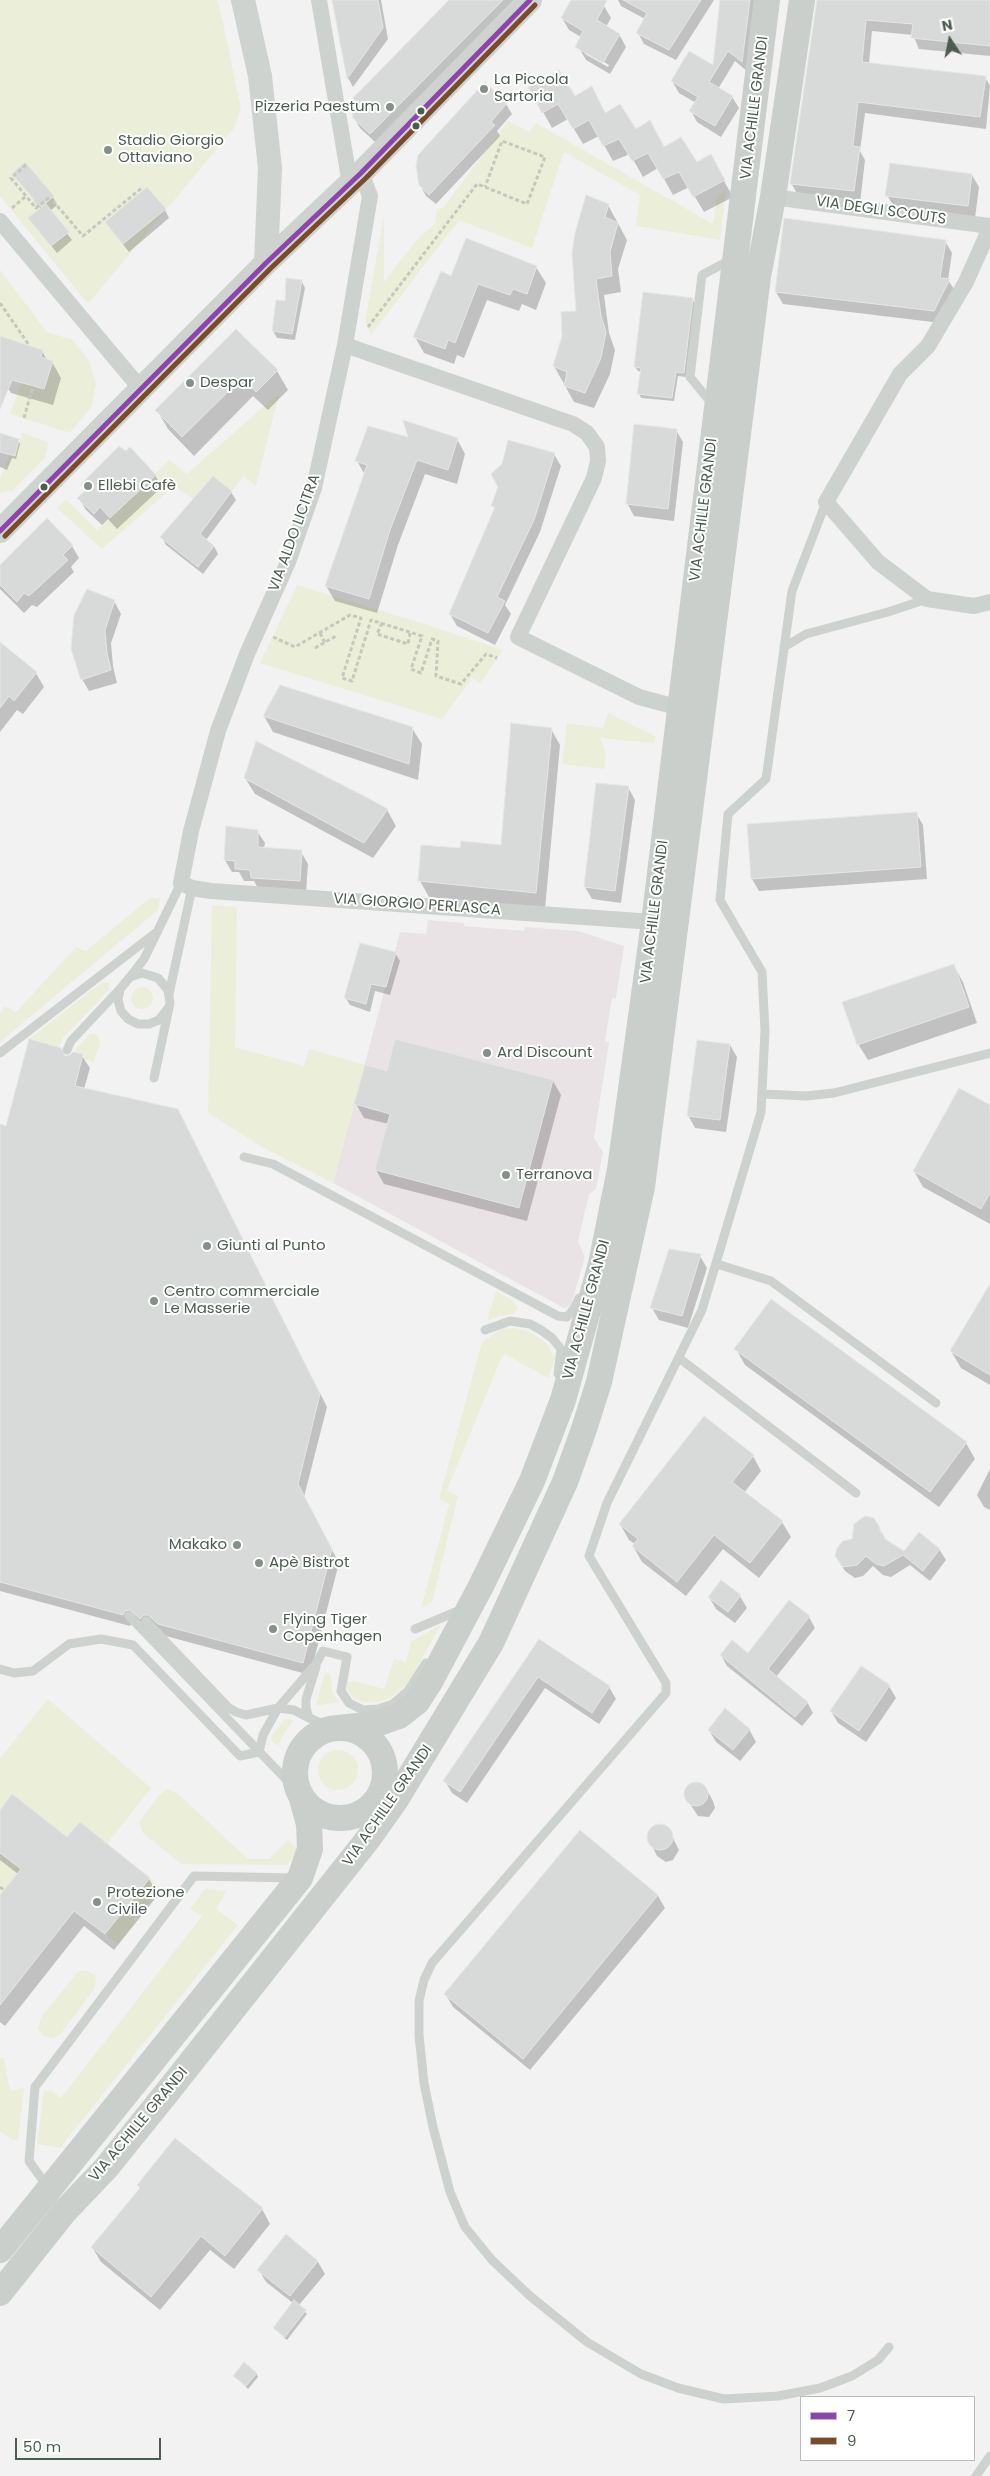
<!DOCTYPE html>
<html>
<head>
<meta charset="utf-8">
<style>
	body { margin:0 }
	#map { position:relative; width:990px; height:2476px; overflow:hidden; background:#f2f2f2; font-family:Poppins,sans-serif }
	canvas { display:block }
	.legend { position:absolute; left:800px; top:2396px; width:175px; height:65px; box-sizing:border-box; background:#fff; border:1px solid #b7beb9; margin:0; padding:6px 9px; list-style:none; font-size:15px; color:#4a5d4f }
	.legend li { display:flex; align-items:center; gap:10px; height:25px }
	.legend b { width:25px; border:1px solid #b7beb9 }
	.north { position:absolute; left:925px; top:15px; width:50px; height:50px; -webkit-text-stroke:4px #fff; paint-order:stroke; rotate:349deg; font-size:14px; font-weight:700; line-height:20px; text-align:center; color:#4a5d4f }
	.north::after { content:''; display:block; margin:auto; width:18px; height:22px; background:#4a5d4f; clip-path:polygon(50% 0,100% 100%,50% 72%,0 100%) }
	.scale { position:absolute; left:15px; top:2438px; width:146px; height:22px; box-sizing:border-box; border:2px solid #4a5d4f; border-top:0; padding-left:6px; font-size:15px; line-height:18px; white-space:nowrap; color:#4a5d4f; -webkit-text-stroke:4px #fff; paint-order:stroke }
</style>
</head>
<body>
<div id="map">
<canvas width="990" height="2476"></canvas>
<ul class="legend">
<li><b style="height:6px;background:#8e44ad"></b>7</li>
<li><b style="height:6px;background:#7a4b2a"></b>9</li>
</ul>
<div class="north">N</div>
<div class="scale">50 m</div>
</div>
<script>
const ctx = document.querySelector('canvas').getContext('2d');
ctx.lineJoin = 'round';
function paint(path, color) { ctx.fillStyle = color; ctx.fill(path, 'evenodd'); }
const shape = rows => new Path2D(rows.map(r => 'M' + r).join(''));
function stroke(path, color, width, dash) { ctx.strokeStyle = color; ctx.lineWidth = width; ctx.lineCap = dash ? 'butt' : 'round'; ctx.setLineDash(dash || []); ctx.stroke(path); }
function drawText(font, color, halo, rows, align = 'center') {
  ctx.font = font + ' Poppins,sans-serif'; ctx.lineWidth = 4; ctx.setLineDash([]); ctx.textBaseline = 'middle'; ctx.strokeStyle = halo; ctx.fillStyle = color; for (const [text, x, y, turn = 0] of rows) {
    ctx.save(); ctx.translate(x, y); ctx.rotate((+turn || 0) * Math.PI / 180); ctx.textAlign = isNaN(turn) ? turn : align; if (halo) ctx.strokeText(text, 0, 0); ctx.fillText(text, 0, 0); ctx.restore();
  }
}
paint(shape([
	[428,920,464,923,464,926,524,931,525,927,578,931,624,946,616,998,612,998,605,1041,609,1042,594,1138,603,1152,596,1189,589,1194,578,1242,585,1257,571,1305,564,1308,333,1183,400,932,426,934]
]), '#e9e3e5');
paint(shape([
	[0,0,217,0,219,4,241,109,234,128,88,304,0,196],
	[508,121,529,132,536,123,713,224,717,196,726,191,720,240,636,226,640,195,564,152,532,248,459,220,371,335,365,322,384,215,384,282,418,238,435,224,437,209,443,208],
	[0,270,47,332,73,340,90,363,96,385,91,408,70,433,10,414,21,383,44,389,52,361,41,357,43,350,0,336],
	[279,393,256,486,243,476,232,491,213,476,193,499,174,486,102,549,57,508,66,499,97,530,169,460,187,474],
	[22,433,48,442,45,458,13,490,0,493,0,478,10,455,15,455],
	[297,585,431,626,503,650,480,683,472,678,442,719,260,663],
	[608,713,655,736,654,743,600,738,606,754,604,769,562,764,567,723,603,728],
	[150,898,160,898,158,910,0,1042,0,1014,4,1006,16,1012,76,947,86,951],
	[212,905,237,907,235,1047,304,1066,309,1049,365,1065,333,1183,264,1148,208,1113],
	[102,982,110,982,109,990,64,1037,58,1048,29,1039],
	'131 998a11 11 0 1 1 22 0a11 11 0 1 1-22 0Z',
	[90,1034,97,1034,100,1043,94,1062,82,1059,83,1054,73,1052],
	[496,1291,512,1300,518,1307,514,1314,498,1316,487,1321],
	[513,1328,525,1330,538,1337,548,1345,555,1359,548,1378,505,1354,500,1361,447,1490,458,1496,432,1602,421,1608,449,1504,439,1499,482,1342,502,1329],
	[441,1624,411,1679,402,1689,390,1698,378,1702,364,1702,353,1698,347,1689,347,1682,354,1681,384,1689,394,1659,406,1662,411,1642],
	[325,1672,330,1674,332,1692,339,1702,316,1706],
	[48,1699,151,1788,107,1844,67,1837,0,1810,0,1758],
	[285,1719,294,1720,284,1733,278,1746,271,1741,273,1734],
	'318 1770a20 20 0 1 1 40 0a20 20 0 1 1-40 0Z',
	[168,1789,177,1793,248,1859,269,1859,288,1840,299,1850,286,1865,181,1864,142,1832,139,1822,160,1794],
	[0,1853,38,1882,4,1890,0,1895],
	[150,1878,161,1888,118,1944,105,1934],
	[205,1889,227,1891,216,1909,238,1925,60,2148,37,2144,44,2091,51,2091,61,2098,202,1916,190,1909],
	[86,1970,96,1976,95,1988,60,2035,53,2038,43,2036,38,2029,41,2017,78,1972],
	[0,2058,4,2058,10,2091,24,2088,18,2141,12,2140,0,2131]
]), '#ebefd9');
paint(shape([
	[333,0,381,0,388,39,353,87,348,78],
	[451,0,518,0,376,143,360,128,354,118],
	[572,0,593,0,604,6,611,18,606,27,619,34,626,47,610,74,586,60,579,48,581,37,569,30,562,18],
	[585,51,609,65,608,67,585,54],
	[618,0,714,0,676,60,644,44,638,33,645,19,621,6],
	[721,0,758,0,748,72,735,61,718,89,732,97,739,108,721,137,697,122,691,111,696,103,679,93,672,81,714,67],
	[818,0,990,0,990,56,919,49,913,35,872,31,869,64,985,77,990,86,986,129,865,113,860,151,865,160,860,203,798,195,791,183],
	[485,84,506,104,512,114,497,131,500,136,436,204,426,196,420,185],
	[529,87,574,97,591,88,606,114,635,131,650,122,665,148,696,164,710,156,733,197,704,212,689,187,673,195,658,168,643,177,630,154,613,161,599,136,583,144,568,119,552,128],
	[14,174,53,197,57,205,50,211,72,240,57,253,30,219,41,209],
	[972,175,979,187,975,218,894,207,887,195],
	[608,205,627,240,618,269,621,292,604,295,609,333,615,350,610,374,594,408,574,402,554,366,578,312],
	[165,210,169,218,129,252,106,223],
	[945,241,952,253,948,280,956,292,941,323,783,304,776,292],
	[536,267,546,283,536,310,522,304,519,311,487,300,464,358,457,355,454,364,424,353,415,337,452,277],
	[302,282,305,288,295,340,277,338,273,331,286,302],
	[692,299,695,304,686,377,678,376,674,401,641,398,639,393,642,372,638,371,635,367],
	[236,331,277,371,288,390,268,410,253,396,194,456,168,429,157,410],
	[0,338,42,351,47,360,52,362,61,378,53,405,11,393,9,390,0,387],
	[676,430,683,442,674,521,634,516,627,503],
	[0,437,18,440,20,444,16,459,12,458,7,470,0,467],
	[410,439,457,439,465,454,457,484,425,474,398,545,377,613,335,601,326,586,365,475,357,461],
	[554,454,561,466,540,532,505,605,511,614,495,645,457,626,450,614,495,510,493,506],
	[155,475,162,487,117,529,108,519,102,525,86,510,79,498,86,491,83,484],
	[231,492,236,500,206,540,214,546,218,554,203,574,166,545,162,537],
	[47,520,72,546,79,558,71,567,74,572,37,607,32,605,24,613,0,589,0,567],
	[114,601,121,614,111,643,113,666,117,683,89,691,82,679],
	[0,643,36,673,44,687,23,714,17,710,0,732],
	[281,687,412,728,422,744,418,780,273,732,264,716],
	[551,729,560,745,545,909,429,897,420,881,461,849,502,846],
	[245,778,387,810,396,826,373,858,255,794],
	[628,787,635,800,621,903,592,899,585,887],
	[916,813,923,825,927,879,759,891,752,879,749,825],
	[257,831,265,843,264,848,301,852,308,864,306,893,259,890,254,881,244,881,239,872,232,872,225,860],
	[395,953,400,961,390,995,375,991,370,1012,350,1005,345,997],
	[954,966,963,982,977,1023,868,1060,858,1044],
	[730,1045,737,1057,726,1132,695,1128,688,1115],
	[82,1056,90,1068,84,1089,177,1110,327,1407,304,1497,339,1563,310,1675,166,1636,151,1627,148,1630,132,1623,130,1626,0,1591,0,1126,7,1128,65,1057],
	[388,1072,553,1081,561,1095,527,1221,384,1184,376,1170,389,1124,364,1118,356,1104],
	[990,1106,990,1224,923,1187,914,1171],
	[700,1256,707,1268,688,1328,659,1320,652,1308],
	[990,1286,990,1385,961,1368,951,1351],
	[736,1349,966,1443,975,1459,939,1507,745,1365],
	[753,1456,761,1471,744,1493,782,1522,791,1537,759,1578,723,1549,686,1596,642,1562,633,1546,635,1544,629,1540,620,1524],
	[990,1469,990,1510,984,1507,977,1495],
	[878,1526,886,1541,904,1552,939,1549,946,1560,930,1581,910,1565,891,1577,883,1575,873,1566,863,1576,855,1578,845,1571,838,1560,854,1540],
	[740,1596,747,1608,735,1623,716,1609,709,1597],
	[789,1602,809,1617,815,1628,776,1677,807,1702,813,1713,802,1726,727,1666,721,1655,748,1654],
	[540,1641,609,1687,616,1699,599,1724,545,1688,467,1803,452,1793,445,1781],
	[889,1686,896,1698,866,1742,838,1723,831,1711],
	[749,1729,756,1742,740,1761,716,1742,709,1730],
	[693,1783,700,1783,706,1788,713,1801,715,1808,709,1817,698,1816,686,1798,686,1791],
	[0,1812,68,1839,149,1879,158,1895,114,1950,84,1926,5,2026,0,2022,0,1897,18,1874,0,1860],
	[662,1826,669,1830,679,1850,673,1860,666,1862,657,1856,648,1837,654,1827],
	[580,1832,658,1896,665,1908,530,2070,453,2007,446,1995],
	[262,2209,270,2224,234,2269,210,2250,160,2310,101,2262,92,2247],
	[318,2262,325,2274,299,2305,307,2314,287,2340,274,2328,293,2303,266,2282,259,2270],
	[256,2373,258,2377,248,2389,235,2376]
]), '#0003');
const building = shape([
	[332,0,378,0,383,28,347,79,332,0],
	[449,0,503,0,370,134,353,118,350,101,449,0],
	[571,0,607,0,597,20,620,34,603,63,575,47,583,31,561,18,571,0],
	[623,0,701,0,669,50,636,33,647,13,623,0],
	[720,0,750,0,742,62,728,51,709,82,733,96,715,126,689,111,698,97,671,81,689,51,713,65,720,0],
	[817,0,990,0,990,46,911,38,913,24,866,20,862,62,986,76,980,117,858,102,853,146,860,147,854,191,790,184,817,0],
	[559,70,575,96,592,86,605,113,620,104,636,129,650,120,664,147,681,137,697,162,711,154,725,180,693,197,679,172,663,179,648,153,632,161,619,139,603,146,589,120,573,129,558,104,542,113,528,87,559,70],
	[485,82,507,103,491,122,495,125,429,195,419,185,416,166,418,155,485,82],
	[25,162,54,196,41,207,12,174,25,162],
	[890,163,972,174,968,206,885,196,890,163],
	[147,187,166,209,123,244,105,222,147,187],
	[586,195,609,204,605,217,618,223,610,252,612,276,596,279,601,316,606,332,601,358,585,393,564,386,567,372,553,366,562,336,561,312,576,311,572,254,575,233,586,195],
	[46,204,69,232,51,246,28,218,46,204],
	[784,218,946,240,940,278,950,279,934,311,775,292,784,218],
	[466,238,537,266,527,294,513,289,510,295,478,284,455,343,448,340,445,349,413,337,441,271,451,276,466,238],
	[286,278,302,280,292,334,272,331,276,300,285,301,286,278],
	[643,292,693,298,684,373,676,372,672,398,637,394,641,368,634,367,643,292],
	[236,329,278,370,256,392,242,378,182,437,155,410,236,329],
	[0,336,43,350,41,357,53,361,44,389,12,380,0,409,0,336],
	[403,420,458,438,448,470,417,460,390,530,369,599,325,586,367,465,355,461,368,426,408,437,403,420],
	[634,424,677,429,668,509,626,504,634,424],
	[0,433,19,439,15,456,0,452,0,433],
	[508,440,555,453,534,520,497,597,505,601,488,633,449,614,495,507,491,506,498,487,491,474,502,464,508,440],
	[119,446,126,451,130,447,156,475,110,518,100,507,94,514,77,498,86,490,81,484,119,446],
	[213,476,232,491,200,534,214,546,198,567,160,537,213,476],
	[47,518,73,545,63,555,68,560,29,596,24,593,17,602,0,585,0,565,47,518],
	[87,589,115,600,105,630,107,653,111,670,81,680,71,649,74,615,87,589],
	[0,642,37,672,14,701,9,696,0,708,0,642],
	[280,685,413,727,409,764,263,716,280,685],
	[511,723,552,728,536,893,418,881,421,845,460,848,461,841,501,845,511,723],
	[256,741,362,795,388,809,364,843,244,778,256,741],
	[596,783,629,786,615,891,584,887,596,783],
	[917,812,921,867,751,879,747,824,917,812],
	[226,826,258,830,258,847,302,850,300,881,251,878,250,870,235,869,235,861,224,860,226,826],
	[360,943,396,952,386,987,371,984,366,1004,344,998,360,943],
	[954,964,969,1007,857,1045,842,1002,954,964],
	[29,1039,61,1048,65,1056,70,1055,73,1052,83,1054,75,1086,178,1109,320,1394,298,1484,332,1549,303,1663,158,1624,148,1615,144,1615,140,1619,130,1610,125,1611,123,1615,0,1582,0,1124,6,1126,29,1039],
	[395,1039,553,1080,519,1208,375,1170,390,1114,354,1104,365,1065,387,1071,395,1039],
	[697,1040,730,1044,720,1120,687,1116,697,1040],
	[959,1088,990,1105,990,1193,981,1209,913,1171,959,1088],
	[669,1249,701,1254,682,1316,650,1308,669,1249],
	[990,1284,990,1375,950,1351,990,1284],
	[771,1299,967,1442,930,1492,734,1349,771,1299],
	[704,1416,754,1455,732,1482,783,1521,750,1563,714,1535,677,1582,632,1546,638,1539,619,1524,704,1416],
	[865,1516,874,1518,879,1526,882,1537,904,1551,919,1532,940,1549,923,1571,903,1555,884,1566,876,1564,866,1556,857,1565,843,1567,835,1556,837,1548,843,1541,852,1539,854,1524,865,1516],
	[721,1580,741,1595,728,1612,708,1597,721,1580],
	[789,1600,810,1616,768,1669,808,1702,795,1717,720,1655,732,1640,748,1653,789,1600],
	[539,1639,610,1686,592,1713,538,1677,460,1792,443,1781,539,1639],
	[861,1666,890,1685,859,1731,830,1711,861,1666],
	[725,1708,750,1729,733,1750,708,1730,725,1708],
	'684 1794a12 12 0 1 1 24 0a12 12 0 1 1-24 0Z',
	[12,1794,67,1837,80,1822,150,1878,105,1934,74,1911,0,2005,0,1895,21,1869,0,1853,0,1810,12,1794],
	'647 1837a13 13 0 1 1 26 0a13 13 0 1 1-26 0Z',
	[580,1830,658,1895,523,2059,444,1994,580,1830],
	[175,2138,263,2208,225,2256,201,2236,151,2297,91,2247,140,2188,137,2185,175,2138],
	[286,2234,318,2261,290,2296,257,2270,286,2234],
	[294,2300,306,2310,285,2337,273,2328,294,2300],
	[244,2362,257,2373,246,2386,233,2376,244,2362]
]);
paint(building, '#d8dad9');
stroke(building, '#e4e5e4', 1);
stroke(shape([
	[26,165,11,178,36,208,51,196],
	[53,201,83,236,143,187],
	[12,208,26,196],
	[0,303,29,345],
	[368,327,477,184,485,187,527,204,545,157,502,141,485,187],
	[24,418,33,386],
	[382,623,377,634,408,644,410,633],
	[320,633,325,643],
	[273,637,295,647,350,615,361,618,342,678,352,681,371,620,422,636,411,669,421,673,432,639,438,641,436,676,461,684,486,654,497,658],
	[315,648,336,636],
	[0,1887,4,1890],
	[124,1910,137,1920]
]), '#c4c9be', 3, [4, 2.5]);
stroke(shape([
	[712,404,690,377,702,275,730,260],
	[826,502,792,591,766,779,728,814,720,900,762,972,765,1031,761,1112,702,1310,607,1503,589,1556,666,1683,666,1693,432,1963,424,1980,419,2001,419,2035,424,2083,433,2127,450,2192,465,2227,492,2260,530,2296,587,2342,641,2374,678,2388,724,2399,778,2396,820,2388,852,2376,878,2360,889,2347],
	[784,647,806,634,888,612,927,599],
	[130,977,144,959,181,883],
	[169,994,192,888],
	[67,1050,71,1041,119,990],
	[0,1053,158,931],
	[154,1078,170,1003,168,990,158,978,142,973,130,977,120,989,118,1000,121,1011,128,1019,138,1024,149,1024,159,1020,169,1007],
	[762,1094,806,1096,834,1093,990,1053],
	[244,1157,273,1164,558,1316,567,1317,575,1307,579,1298],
	[717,1264,771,1281,936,1403],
	[485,1330,510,1321,530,1324,541,1330,552,1338,561,1349,558,1374],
	[679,1358,856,1493],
	[129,1616,299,1793],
	[146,1621,229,1708,236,1712,246,1715,278,1708,294,1710,309,1718],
	[415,1629,458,1611],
	[316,1667,306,1699,306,1708,309,1718,332,1728],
	[0,1669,14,1673,33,1671,69,1644,101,1639,133,1645,240,1756,259,1752,263,1735,278,1708,316,1664,323,1651,347,1657,341,1691,349,1703,363,1710,378,1709,393,1704,408,1691,426,1663],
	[47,2186,29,2161,35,2087,194,1876,294,1878],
	[976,2476,990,2456]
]), '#ced2cf', 9);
stroke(shape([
	[319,0,350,184],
	[361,173,370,196,345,345,314,488,288,562,247,654,218,731,191,831,181,883,192,888,211,891,654,922],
	[773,197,990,226],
	[0,221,141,389],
	[990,228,966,282,928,346,900,374,826,502,878,562,927,599,974,606,990,602],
	[345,345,573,424,587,433,597,447,598,461,594,478,518,637,639,697,680,708]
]), '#ced2cf', 16);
stroke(shape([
	[243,0,260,76,270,168,266,263],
	[0,531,266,263,361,173,530,0]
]), '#ced3d0', 24);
stroke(shape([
	[338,1728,376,1724,399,1716,417,1702,430,1682,481,1586,532,1481,563,1400,601,1264,620,1169,654,922,767,0],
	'295 1773a45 45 0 1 1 90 0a45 45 0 1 1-90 0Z',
	[0,2250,300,1878,310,1849,309,1824,301,1795],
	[0,2293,65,2211,106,2168,165,2095,368,1839,395,1801,491,1643,565,1482,583,1432,599,1382,642,1187,758,277,773,197,802,0]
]), '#cacfcc', 26);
stroke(shape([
	[0,531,266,263,361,173,530,0]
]), '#8e44ad', 5);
stroke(shape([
	[5,536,271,268,366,178,535,5]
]), '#7a4b2a', 5);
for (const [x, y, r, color] of [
	[484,89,5,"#859188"],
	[390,107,5,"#859188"],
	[421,111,4.5,"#4a5d4f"],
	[416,126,4.5,"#4a5d4f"],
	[108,150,5,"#859188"],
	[190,383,5,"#859188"],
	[88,486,5,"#859188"],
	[44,487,4.5,"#4a5d4f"],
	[487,1053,5,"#859188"],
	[506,1175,5,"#859188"],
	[207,1246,5,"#859188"],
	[154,1301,5,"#859188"],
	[237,1545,5,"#859188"],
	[259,1563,5,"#859188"],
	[273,1629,5,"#859188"],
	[97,1902,5,"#859188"]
]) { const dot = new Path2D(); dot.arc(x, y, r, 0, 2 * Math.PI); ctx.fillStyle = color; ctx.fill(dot); stroke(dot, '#fff', 2); }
drawText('15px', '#4a5d4f', '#fff', [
	["La Piccola",494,80],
	["Sartoria",494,97],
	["Pizzeria Paestum",380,107,"right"],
	["Stadio Giorgio",118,141],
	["Ottaviano",118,158],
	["Despar",200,383],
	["Ellebi Cafè",98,486],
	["Ard Discount",497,1053],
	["Terranova",516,1175],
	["Giunti al Punto",217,1246],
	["Centro commerciale",164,1292],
	["Le Masserie",164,1309],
	["Makako",227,1545,"right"],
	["Apè Bistrot",269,1563],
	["Flying Tiger",283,1620],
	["Copenhagen",283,1637],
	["Protezione",107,1893],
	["Civile",107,1910]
], 'left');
drawText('15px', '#4a5d4f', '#fff', [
	["VIA ACHILLE GRANDI",755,108,-83],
	["VIA DEGLI SCOUTS",881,211,8],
	["VIA ACHILLE GRANDI",704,510,-83],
	["VIA ALDO LICITRA",295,533,-70],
	["VIA GIORGIO PERLASCA",417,905,4],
	["VIA ACHILLE GRANDI",655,912,-83],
	["VIA ACHILLE GRANDI",587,1310,-75],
	["VIA ACHILLE GRANDI",388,1806,-55],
	["VIA ACHILLE GRANDI",139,2125,-50]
]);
</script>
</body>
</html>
